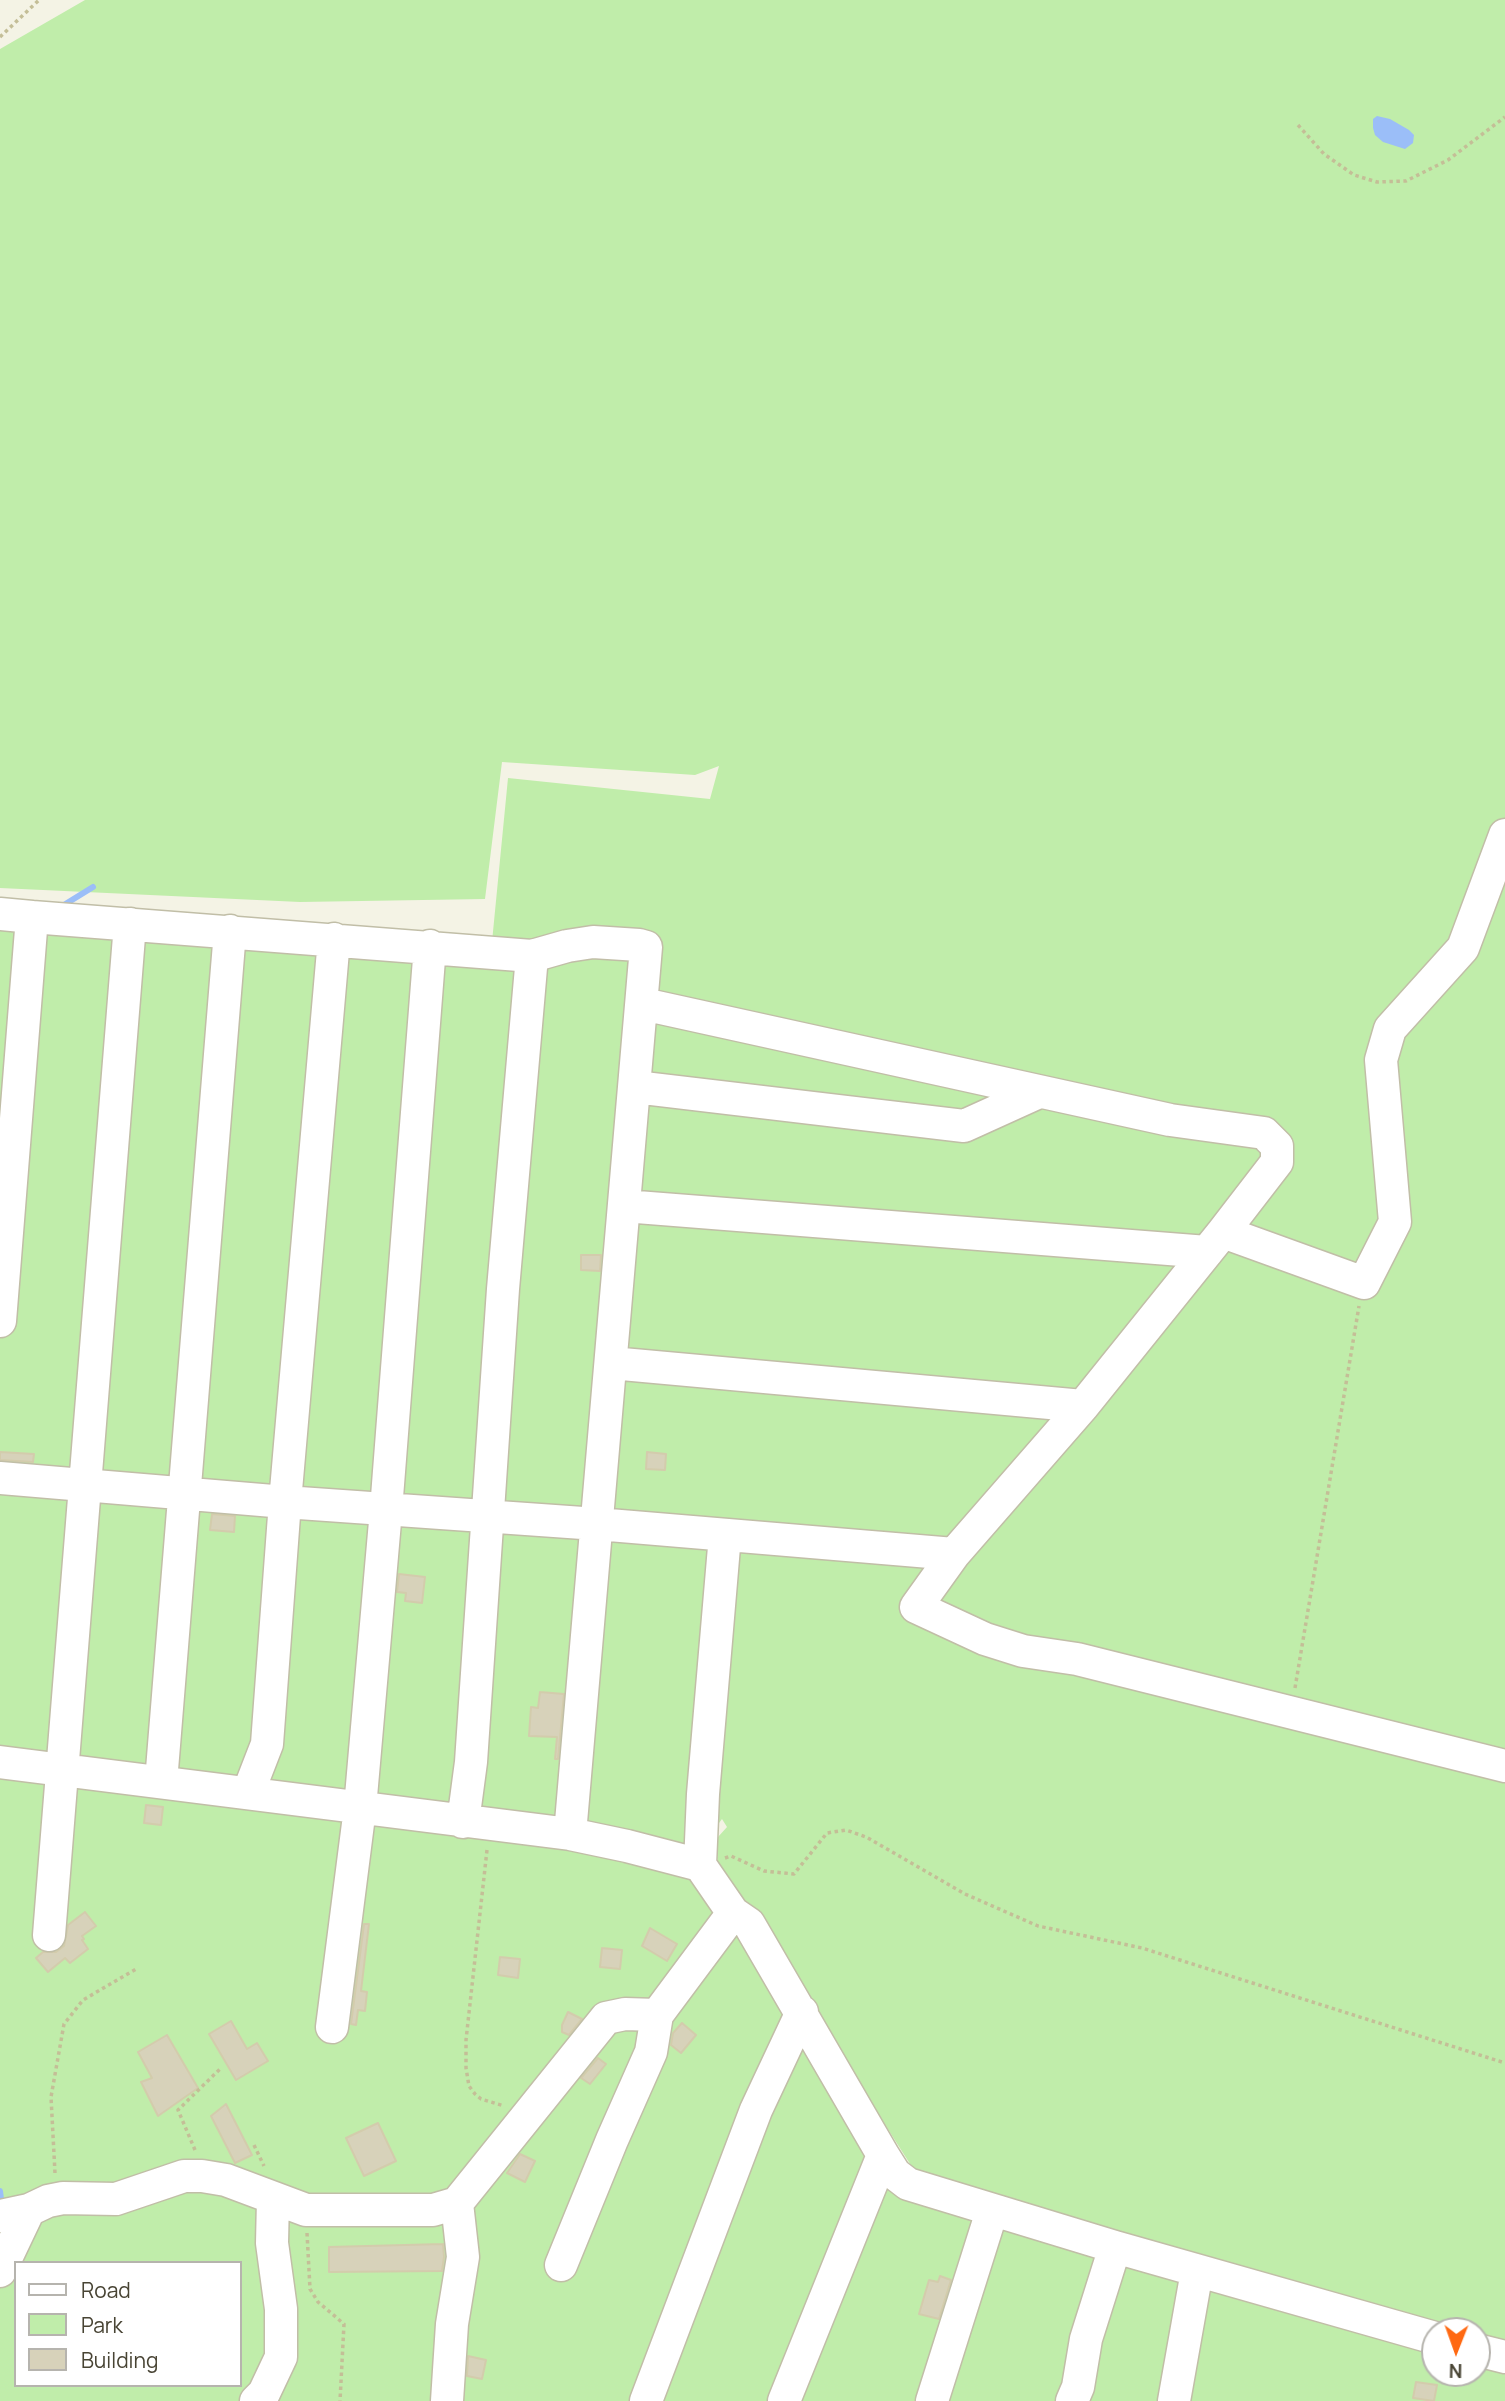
<!DOCTYPE html>
<html>
<head>
<meta charset="utf-8">
<style>
	body { margin:0 }
	#map { position:relative; width:1505px; height:2401px; overflow:hidden; background:#f4f3e5; font-family:Manrope,sans-serif }
	canvas { display:block }
	.legend { position:absolute; left:14px; top:2261px; width:228px; height:126px; box-sizing:border-box; background:#fff; border:2px solid #b6b4ae; margin:0; padding:9px 12px; list-style:none; font-size:21px; color:#484434 }
	.legend li { display:flex; align-items:center; gap:14px; height:35px }
	.legend b { width:35px; border:2px solid #b6b4ae }
	.north { position:absolute; left:1421px; top:2317px; width:70px; height:70px; box-sizing:border-box; background:#fff; border:2px solid #b6b4ae; border-radius:50%; rotate:181deg; font-size:19px; font-weight:700; line-height:28px; text-align:center; color:#484434 }
	.north::after { content:''; display:block; margin:auto; width:24px; height:32px; background:#ff6912; clip-path:polygon(50% 0,100% 100%,50% 72%,0 100%) }
</style>
</head>
<body>
<div id="map">
<canvas width="1505" height="2401"></canvas>
<ul class="legend">
<li><b style="height:9px;background:#fff"></b>Road</li>
<li><b style="height:19px;background:#c0edaa"></b>Park</li>
<li><b style="height:19px;background:#d7d2ba"></b>Building</li>
</ul>
<div class="north">N</div>
</div>
<script>
const ctx = document.querySelector('canvas').getContext('2d');
ctx.lineJoin = 'round';
function paint(path, color) { ctx.fillStyle = color; ctx.fill(path, 'evenodd'); }
const shape = rows => new Path2D(rows.map(r => 'M' + r).join(''));
function stroke(path, color, width, dash) { ctx.strokeStyle = color; ctx.lineWidth = width; ctx.lineCap = dash ? 'butt' : 'round'; ctx.setLineDash(dash || []); ctx.stroke(path); }
paint(shape([
	[85,0,1505,0,1505,2401,0,2401,0,917,491,952,508,778,710,799,719,766,695,775,502,762,485,899,300,902,0,888,0,49],
	[722,1819,727,1827,718,1837,717,1876,772,1947,919,2178,874,2161,780,1996,711,1897,713,1831],
	[16,2263,240,2263,240,2385,16,2385],
	[1435,2331,1477,2331,1477,2373,1435,2373]
]), '#c0edaa');
paint(shape([
	[1377,116,1390,119,1409,130,1414,135,1413,143,1405,149,1383,142,1375,135,1373,128,1373,119]
]), '#9bbef8');
stroke(shape([
	[59,908,93,887],
	[0,2191,2,2207]
]), '#9bbef8', 6);
const building = shape([
	[581,1255,601,1255,600,1271,581,1270,581,1255],
	[0,1452,34,1454,33,1462,0,1460,0,1452],
	[647,1452,666,1454,665,1470,646,1469,647,1452],
	[212,1514,235,1516,234,1532,210,1530,212,1514],
	[399,1574,425,1577,422,1603,405,1601,406,1593,397,1592,399,1574],
	[540,1692,564,1694,558,1759,555,1759,557,1737,529,1736,531,1707,538,1708,540,1692],
	[146,1805,163,1807,161,1825,144,1823,146,1805],
	[85,1912,96,1926,82,1936,84,1939,82,1940,88,1949,70,1963,65,1958,48,1972,36,1958,43,1952,56,1952,64,1946,68,1925,85,1912],
	[364,1924,369,1924,361,1991,367,1992,365,2011,358,2010,356,2025,351,2024,364,1924],
	[650,1928,677,1944,667,1961,642,1946,650,1928],
	[602,1948,622,1950,620,1969,600,1967,602,1948],
	[500,1957,520,1959,518,1978,498,1975,500,1957],
	[568,2012,582,2019,569,2035,562,2032,562,2025,568,2012],
	[231,2021,247,2049,257,2043,268,2061,236,2080,209,2034,231,2021],
	[682,2023,696,2035,681,2053,671,2045,673,2033,682,2023],
	[167,2035,198,2088,158,2116,141,2082,152,2078,138,2052,167,2035],
	[598,2058,606,2064,590,2084,581,2078,598,2058],
	[226,2104,252,2155,235,2163,211,2116,226,2104],
	[378,2123,396,2161,364,2176,346,2138,378,2123],
	[520,2154,535,2161,525,2182,507,2173,520,2154],
	[443,2244,444,2257,442,2271,329,2272,329,2247,443,2244],
	[940,2276,951,2280,939,2319,919,2314,929,2280,938,2282,940,2276],
	[468,2356,486,2360,482,2379,467,2376,468,2356],
	[1416,2382,1437,2385,1434,2401,1413,2398,1416,2382]
]);
paint(building, '#d7d2ba');
stroke(building, '#d3ccac', 2);
const minor = shape([
	[0,914,32,917],
	[643,1004,1170,1120,1264,1133,1277,1146,1277,1162,1223,1232],
	[635,1087,964,1126,1039,1092],
	[624,1206,1207,1252],
	[0,1321,32,917,532,956,567,946,593,942,639,945,646,947,570,1834],
	[611,1363,1083,1406],
	[0,1478,285,1502,597,1524,954,1554,916,1607,985,1639,1023,1651,1077,1659,1505,1766],
	[954,1554,1083,1406,1223,1232,1364,1283,1395,1222,1381,1060,1390,1029,1463,948,1505,835],
	[0,1762,570,1834,627,1846,700,1865,733,1913],
	[161,1782,230,931],
	[248,1793,267,1744,285,1502,334,939],
	[463,1822,471,1762,503,1289,532,956],
	[700,1865,703,1794,725,1535],
	[49,1935,130,924],
	[332,2027,360,1808,386,1510,430,946],
	[0,2216,29,2210,48,2201,63,2198,116,2199,184,2176,202,2176,226,2180,306,2210,433,2210,457,2203,606,2018,625,2014,657,2015,733,1913,749,1924,883,2155,895,2174,908,2184,1115,2247,1435,2338],
	[561,2265,612,2140,651,2052,657,2015],
	[0,2271,29,2210],
	[1477,2350,1505,2357],
	[256,2401,264,2393,281,2357,281,2309,272,2243,273,2199],
	[447,2401,452,2324,463,2257,457,2203],
	[646,2401,756,2110,802,2012],
	[784,2401,883,2155],
	[932,2401,992,2211],
	[1072,2401,1078,2387,1086,2339,1115,2247],
	[1174,2401,1197,2271]
]);
stroke(minor, '#c1bea7', 35);
stroke(shape([
	[0,37,39,0],
	[1298,125,1324,154,1354,175,1377,182,1406,181,1448,160,1505,117],
	[1295,1688,1359,1306],
	[487,1850,466,2040,466,2068,469,2086,475,2094,481,2099,504,2106],
	[725,1858,731,1856,764,1871,794,1874,827,1833,846,1830,866,1837,965,1894,1038,1926,1142,1948,1505,2063],
	[254,2145,264,2166],
	[195,2150,178,2110,221,2068],
	[55,2173,51,2097,64,2024,83,2000,136,1969],
	[307,2233,310,2289,318,2302,344,2324,340,2401]
]), '#c4be97', 3.5, [3.5, 3.5]);
stroke(minor, '#fff', 32);
</script>
</body>
</html>
